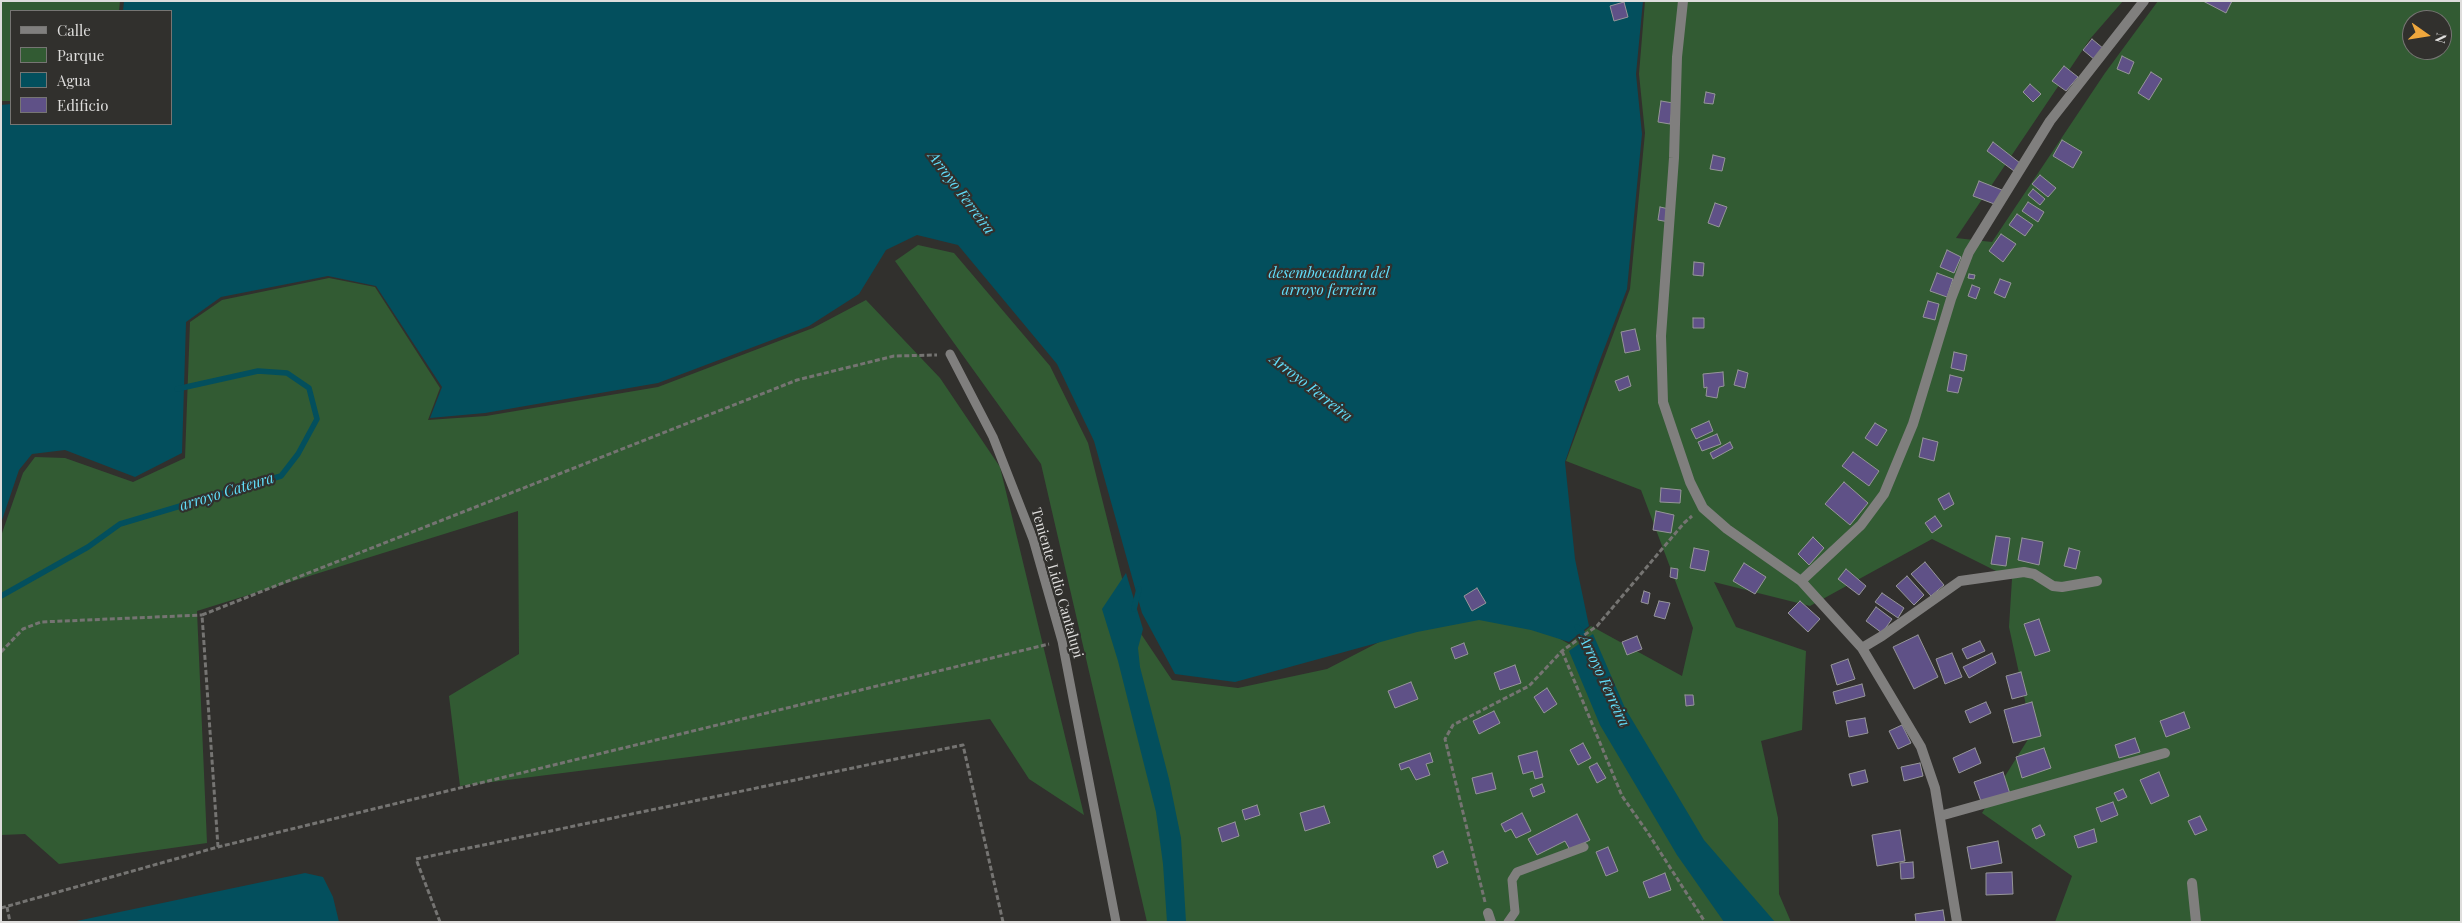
<!DOCTYPE html>
<html>
<head>
<meta charset="utf-8">
<style>
	body { margin:0 }
	#map { position:relative; width:2462px; height:923px; overflow:hidden; background:#31302d; font-family:"Playfair Display",serif }
	canvas { display:block }
	.frame { position:absolute; inset:0; border:2px solid #dedddc; pointer-events:none }
	.legend { position:absolute; left:10px; top:10px; width:162px; height:115px; box-sizing:border-box; background:#31302d; border:1px solid #767573; margin:0; padding:6px 9px; list-style:none; font-size:15px; color:#dedddc }
	.legend li { display:flex; align-items:center; gap:10px; height:25px }
	.legend b { width:25px; border:1px solid #767573 }
	.north { position:absolute; left:2402px; top:10px; width:50px; height:50px; box-sizing:border-box; background:#31302d; border:1px solid #767573; border-radius:50%; rotate:103deg; font-size:14px; font-weight:700; line-height:20px; text-align:center; color:#dedddc }
	.north::after { content:''; display:block; margin:auto; width:18px; height:22px; background:#efa73d; clip-path:polygon(50% 0,100% 100%,50% 72%,0 100%) }
</style>
</head>
<body>
<div id="map">
<canvas width="2462" height="923"></canvas>
<div class="frame"></div>
<ul class="legend">
<li><b style="height:6px;background:#807f7e"></b>Calle</li>
<li><b style="height:14px;background:#325b33"></b>Parque</li>
<li><b style="height:14px;background:#034f5d"></b>Agua</li>
<li><b style="height:14px;background:#5f5187"></b>Edificio</li>
</ul>
<div class="north">N</div>
</div>
<script>
const ctx = document.querySelector('canvas').getContext('2d');
ctx.lineJoin = 'round';
function paint(path, color) { ctx.fillStyle = color; ctx.fill(path, 'evenodd'); }
const shape = rows => new Path2D(rows.map(r => 'M' + r).join(''));
function stroke(path, color, width, dash) { ctx.strokeStyle = color; ctx.lineWidth = width; ctx.lineCap = dash ? 'butt' : 'round'; ctx.setLineDash(dash || []); ctx.stroke(path); }
function drawText(font, color, halo, rows, align = 'center') {
  ctx.font = font + ' "Playfair Display",serif'; ctx.lineWidth = 4.5; ctx.setLineDash([]); ctx.textBaseline = 'middle'; ctx.strokeStyle = halo; ctx.fillStyle = color; for (const [text, x, y, turn = 0] of rows) {
    ctx.save(); ctx.translate(x, y); ctx.rotate((+turn || 0) * Math.PI / 180); ctx.textAlign = isNaN(turn) ? turn : align; if (halo) ctx.strokeText(text, 0, 0); ctx.fillText(text, 0, 0); ctx.restore();
  }
}
paint(shape([
	[1,1,120,1,119,11,11,11,11,101,1,101],
	[1645,1,2123,1,2090,39,1956,238,1992,242,2105,73,2158,1,2461,1,2461,922,2055,922,2072,876,1982,813,2032,733,2009,627,2012,579,1932,539,1810,606,1714,582,1736,627,1806,651,1802,730,1761,741,1778,818,1779,894,1791,922,1147,922,1041,464,895,261,918,245,954,253,1050,366,1088,443,1133,622,1172,680,1238,688,1327,669,1414,624,1472,609,1533,623,1569,644,1591,626,1682,676,1693,628,1641,490,1566,461,1630,289,1645,133,1639,74],
	[2412,20,2442,20,2442,50,2412,50],
	[329,278,375,287,440,388,428,420,486,416,658,387,813,328,866,300,940,378,1000,467,1084,815,1029,779,990,719,460,786,449,696,519,654,518,511,197,611,207,843,59,864,25,834,1,835,1,536,23,473,35,457,65,458,133,482,185,458,190,322,222,300]
]), '#325b33');
paint(shape([
	[124,1,1643,1,1636,74,1642,134,1627,289,1598,365,1565,462,1575,559,1589,626,1569,642,1531,630,1479,620,1417,632,1235,682,1175,674,1142,613,1094,441,1057,364,958,245,917,235,886,250,859,294,809,326,658,383,485,413,430,418,442,387,376,286,328,276,221,297,186,322,182,453,135,477,65,450,32,454,19,470,1,523,1,105,11,104,11,124,171,124,171,11,123,11],
	[1126,573,1143,629,1138,648,1140,667,1169,779,1181,838,1186,922,1167,922,1163,864,1156,812,1118,661,1102,609],
	[1593,634,1625,708,1704,840,1775,922,1724,922,1677,855,1600,725,1569,651],
	[305,873,323,877,333,897,339,922,72,922]
]), '#034f5d');
stroke(shape([
	[1,596,88,547,120,524,281,476,298,454,317,419,309,388,287,373,258,371,177,389],
	[1134,609,1139,589],
	[1577,627,1582,632,1587,645]
]), '#034f5d', 5.5);
const building = shape([
	[2203,1,2232,1,2226,13,2203,1],
	[1624,2,1628,17,1614,21,1610,6,1624,2],
	[2092,39,2104,49,2095,60,2083,50,2092,39],
	[2122,56,2134,62,2129,74,2117,69,2122,56],
	[2064,66,2078,77,2066,91,2052,81,2064,66],
	[2151,72,2162,79,2149,100,2138,93,2151,72],
	[2030,84,2041,94,2033,102,2023,92,2030,84],
	[1706,92,1715,94,1713,104,1704,103,1706,92],
	[1661,101,1673,103,1670,124,1658,122,1661,101],
	[2062,140,2082,152,2073,168,2053,156,2062,140],
	[1993,142,2020,163,2014,171,1987,151,1993,142],
	[1713,155,1725,158,1722,171,1710,169,1713,155],
	[2040,175,2056,188,2048,197,2032,184,2040,175],
	[1979,181,2002,190,1997,205,1973,196,1979,181],
	[2033,189,2045,199,2040,205,2028,195,2033,189],
	[2028,202,2044,212,2038,222,2022,211,2028,202],
	[1715,203,1727,207,1719,227,1708,223,1715,203],
	[1660,207,1669,209,1669,222,1658,220,1660,207],
	[2017,214,2033,225,2025,236,2009,225,2017,214],
	[2001,234,2016,244,2003,262,1989,251,2001,234],
	[1947,250,1961,257,1954,273,1940,267,1947,250],
	[1694,262,1704,263,1703,276,1693,275,1694,262],
	[1937,273,1953,279,1947,297,1930,291,1937,273],
	[1969,274,1975,275,1974,279,1968,278,1969,274],
	[2000,279,2011,283,2005,298,1994,293,2000,279],
	[1972,285,1980,288,1976,299,1968,296,1972,285],
	[1928,301,1939,304,1935,320,1923,317,1928,301],
	[1693,318,1704,318,1704,328,1693,328,1693,318],
	[1635,329,1640,350,1625,353,1621,332,1635,329],
	[1954,352,1967,355,1964,371,1951,368,1954,352],
	[1738,370,1748,373,1745,388,1734,385,1738,370],
	[1723,372,1724,386,1719,387,1717,398,1706,396,1707,387,1704,388,1703,374,1723,372],
	[1950,375,1962,378,1958,393,1947,391,1950,375],
	[1628,376,1631,386,1619,391,1615,381,1628,376],
	[1709,421,1713,431,1696,439,1691,429,1709,421],
	[1875,423,1887,430,1877,446,1865,438,1875,423],
	[1717,434,1721,444,1702,451,1698,442,1717,434],
	[1923,438,1938,442,1934,461,1919,457,1923,438],
	[1730,442,1733,448,1713,459,1710,453,1730,442],
	[1853,452,1879,471,1869,486,1842,466,1853,452],
	[1844,482,1868,503,1850,525,1825,504,1844,482],
	[1661,488,1681,490,1680,503,1660,502,1661,488],
	[1949,493,1954,504,1944,510,1938,499,1949,493],
	[1656,511,1674,515,1671,533,1653,530,1656,511],
	[1935,516,1942,526,1932,533,1925,523,1935,516],
	[1996,536,2010,538,2006,566,1991,564,1996,536],
	[1813,537,1824,548,1809,565,1798,554,1813,537],
	[2022,538,2043,542,2039,565,2018,560,2022,538],
	[1694,548,1709,551,1705,571,1690,568,1694,548],
	[2069,548,2080,551,2076,569,2064,566,2069,548],
	[1925,562,1944,585,1931,596,1911,574,1925,562],
	[1744,563,1766,577,1755,594,1733,581,1744,563],
	[1671,568,1678,569,1677,579,1670,577,1671,568],
	[1846,569,1866,586,1859,595,1838,579,1846,569],
	[1907,576,1924,595,1914,605,1896,586,1907,576],
	[1477,588,1486,603,1472,611,1464,596,1477,588],
	[1644,591,1650,593,1648,604,1641,602,1644,591],
	[1882,593,1904,608,1898,618,1875,602,1882,593],
	[1659,601,1670,603,1665,619,1654,616,1659,601],
	[1800,601,1820,619,1808,632,1788,613,1800,601],
	[1876,607,1892,619,1882,633,1866,621,1876,607],
	[2039,619,2050,651,2035,656,2024,624,2039,619],
	[1918,635,1938,677,1914,689,1893,647,1918,635],
	[1637,636,1642,649,1627,655,1622,642,1637,636],
	[1980,641,1985,651,1967,659,1962,649,1980,641],
	[1464,643,1468,654,1455,659,1451,648,1464,643],
	[1952,653,1962,677,1945,684,1936,659,1952,653],
	[1992,653,1996,663,1969,678,1963,667,1992,653],
	[1848,659,1855,679,1837,685,1831,665,1848,659],
	[1515,665,1521,683,1500,690,1494,673,1515,665],
	[2021,672,2027,695,2012,699,2006,676,2021,672],
	[1411,682,1418,699,1395,708,1388,691,1411,682],
	[1862,684,1865,696,1836,704,1833,692,1862,684],
	[1547,688,1557,704,1544,713,1534,697,1547,688],
	[1685,695,1693,695,1694,705,1686,706,1685,695],
	[1986,702,1991,713,1970,723,1965,711,1986,702],
	[2032,702,2041,736,2013,743,2004,710,2032,702],
	[1494,711,1500,723,1479,734,1473,721,1494,711],
	[2184,712,2190,728,2166,737,2160,721,2184,712],
	[1865,718,1868,733,1849,737,1846,721,1865,718],
	[1902,725,1911,743,1898,749,1889,731,1902,725],
	[2135,738,2140,752,2119,758,2115,745,2135,738],
	[1583,743,1591,758,1578,765,1570,750,1583,743],
	[1975,748,1981,763,1959,773,1953,758,1975,748],
	[2044,748,2051,768,2022,778,2016,757,2044,748],
	[1537,751,1543,777,1535,779,1533,771,1523,774,1518,756,1537,751],
	[1430,753,1433,762,1426,764,1430,775,1416,780,1409,767,1401,770,1399,764,1430,753],
	[1597,763,1606,778,1597,783,1589,767,1597,763],
	[1920,763,1923,776,1904,781,1901,767,1920,763],
	[1865,770,1868,782,1852,786,1849,774,1865,770],
	[2003,772,2010,794,1982,804,1974,782,2003,772],
	[2159,772,2169,796,2151,804,2140,780,2159,772],
	[1492,773,1496,789,1476,794,1472,778,1492,773],
	[1542,784,1545,792,1533,797,1530,789,1542,784],
	[2123,789,2127,797,2118,801,2114,793,2123,789],
	[2113,802,2118,815,2101,822,2096,808,2113,802],
	[1257,805,1260,815,1245,820,1242,810,1257,805],
	[1324,806,1330,823,1305,831,1300,813,1324,806],
	[1522,813,1531,831,1516,838,1511,829,1505,832,1501,824,1522,813],
	[1577,814,1590,840,1570,850,1565,841,1537,855,1528,839,1577,814],
	[2200,816,2207,830,2195,835,2188,821,2200,816],
	[1235,822,1239,836,1222,842,1218,828,1235,822],
	[2040,825,2045,835,2036,839,2032,829,2040,825],
	[2094,829,2097,842,2078,848,2074,836,2094,829],
	[1900,830,1905,861,1877,866,1872,835,1900,830],
	[1998,841,2002,863,1971,869,1967,847,1998,841],
	[1608,847,1618,871,1606,876,1596,852,1608,847],
	[1443,851,1448,863,1437,868,1433,856,1443,851],
	[1913,862,1914,878,1901,879,1900,863,1913,862],
	[2012,872,2013,894,1986,895,1986,873,2012,872],
	[1665,873,1671,890,1649,898,1643,882,1665,873],
	[1943,910,1945,922,1916,922,1915,914,1943,910]
]);
paint(building, '#5f5187');
stroke(building, '#969699', 1);
stroke(shape([
	[1562,651,1622,796,1648,833,1705,922],
	[1,652,23,629,41,622,202,615],
	[218,847,202,615,797,380,894,356,937,355],
	[1485,902,1445,739,1453,725,1529,686,1562,651,1597,626,1684,523,1692,516],
	[7,907,10,922],
	[1,908,218,847,1049,644],
	[440,922,416,859,963,745,1003,922]
]), '#757472', 3, [5, 2.5]);
stroke(shape([
	[950,354,993,437,1033,539,1062,641,1116,922],
	[1508,922,1515,912,1512,880,1517,872,1584,847]
]), '#807f7e', 9);
stroke(shape([
	[1683,1,1677,57,1674,158,1661,336,1663,402,1690,482,1703,508,1727,529,1801,581,1862,648],
	[1801,581,1861,525,1884,494,1913,424,1951,299,1969,252,2050,121,2144,1],
	[1940,816,2165,753],
	[2192,883,2196,922],
	[1488,913,1491,922],
	[1957,922,1935,788,1921,747,1862,648,1882,636,1960,581,2024,572,2034,574,2053,586,2062,587,2097,581]
]), '#807f7e', 10);
drawText('14px', '#dedddc', '#31302d', [
	["Teniente Lidio Cantalupi",1057,583,74]
]);
drawText('italic 15px', '#61ddf9', '#31302d', [
	["Arroyo Ferreira",961,193,53],
	["desembocadura del",1329,273],
	["arroyo ferreira",1329,290],
	["Arroyo Ferreira",1311,388,38],
	["arroyo Cateura",227,492,-17],
	["Arroyo Ferreira",1604,681,65]
]);
</script>
</body>
</html>
